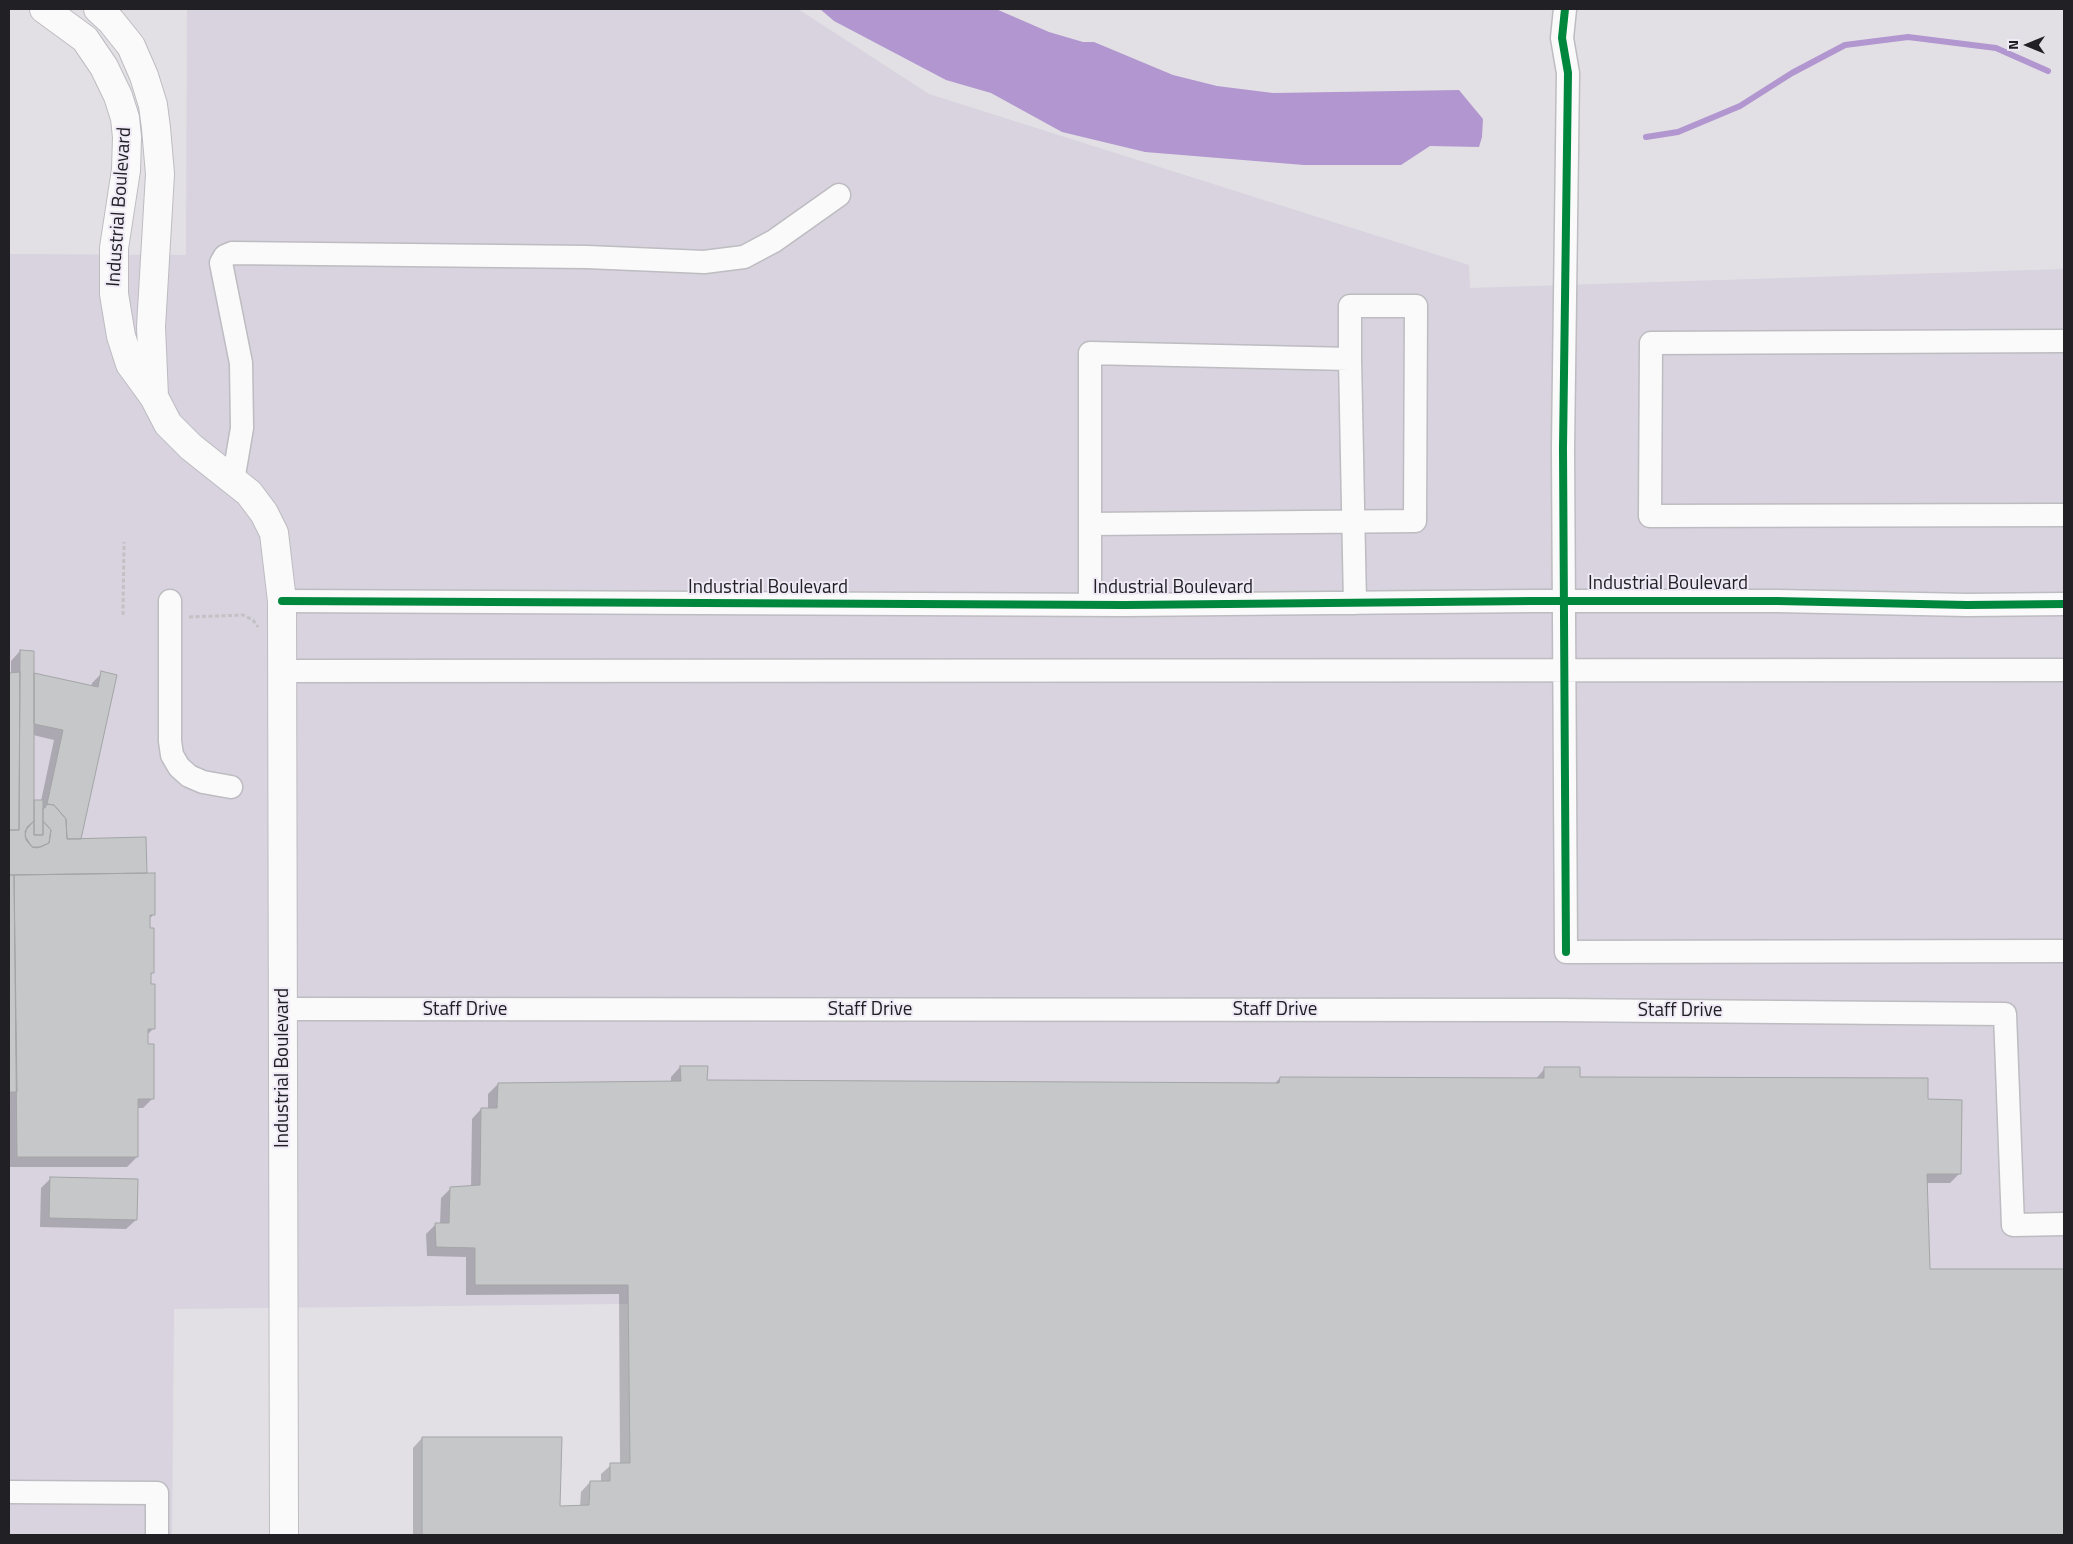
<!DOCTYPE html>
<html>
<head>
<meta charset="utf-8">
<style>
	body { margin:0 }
	#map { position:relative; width:2073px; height:1544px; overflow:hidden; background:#e2e0e5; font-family:"Titillium Web",sans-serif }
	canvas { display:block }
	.frame { position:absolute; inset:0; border:10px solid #212024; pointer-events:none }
	.north { position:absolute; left:2003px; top:20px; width:50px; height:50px; -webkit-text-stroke:4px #efeaf6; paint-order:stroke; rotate:270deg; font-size:14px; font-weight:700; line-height:20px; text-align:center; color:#212024 }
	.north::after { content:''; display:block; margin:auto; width:18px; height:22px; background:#212024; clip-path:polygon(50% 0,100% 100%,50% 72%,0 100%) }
</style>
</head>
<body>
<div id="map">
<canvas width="2073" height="1544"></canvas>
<div class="frame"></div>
<div class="north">N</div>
</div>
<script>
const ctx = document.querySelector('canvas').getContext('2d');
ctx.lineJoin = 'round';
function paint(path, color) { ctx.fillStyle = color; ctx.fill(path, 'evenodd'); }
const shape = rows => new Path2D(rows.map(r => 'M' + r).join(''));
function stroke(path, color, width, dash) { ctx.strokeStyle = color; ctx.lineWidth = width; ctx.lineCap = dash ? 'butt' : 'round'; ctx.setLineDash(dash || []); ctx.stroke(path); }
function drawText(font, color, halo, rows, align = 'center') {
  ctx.font = font + ' "Titillium Web",sans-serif'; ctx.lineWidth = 4; ctx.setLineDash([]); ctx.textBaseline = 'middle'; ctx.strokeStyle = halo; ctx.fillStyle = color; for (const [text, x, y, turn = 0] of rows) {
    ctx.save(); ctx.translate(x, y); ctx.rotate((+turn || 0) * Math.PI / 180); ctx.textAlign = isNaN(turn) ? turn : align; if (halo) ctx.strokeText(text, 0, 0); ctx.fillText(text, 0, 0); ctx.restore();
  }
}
paint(shape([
	[187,9,798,9,929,94,1469,265,1470,288,2064,269,2064,1288,174,1309,172,1535,9,1535,9,254,186,255]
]), '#d8d3df');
paint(shape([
	[820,9,996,9,1049,32,1083,42,1094,42,1173,75,1217,86,1273,93,1459,90,1483,119,1482,137,1479,147,1430,146,1401,165,1304,165,1145,152,1062,132,991,93,946,80,834,21]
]), '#b296cf');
paint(shape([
	[20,651,32,674,91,687,92,683,102,673,80,840,145,839,145,875,154,914,148,920,152,973,149,976,154,1028,146,1036,153,1098,143,1108,137,1108,137,1157,127,1167,9,1167,9,674,11,674,11,661],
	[33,735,54,740,41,801,33,801],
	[680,1067,706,1082,1274,1084,1280,1078,1535,1080,1545,1068,1579,1078,1927,1101,1960,1173,1950,1183,1926,1183,1929,1270,2064,1270,2064,1535,413,1535,413,1448,422,1438,559,1507,580,1507,581,1492,590,1482,601,1483,601,1474,611,1465,620,1464,619,1294,466,1295,466,1257,427,1256,426,1234,436,1224,440,1224,441,1198,451,1188,471,1187,472,1119,481,1109,488,1109,488,1094,498,1084,671,1082,671,1077],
	[51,1178,136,1220,126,1229,40,1227,41,1188]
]), '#0003');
stroke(shape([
	[1646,137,1678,132,1740,106,1792,73,1845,45,1908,37,1996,48,2048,71]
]), '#b296cf', 6);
const building = shape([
	[20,650,34,651,34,821,25,831,26,840,32,847,37,848,49,843,51,830,43,821,43,808,45,808,47,804,54,805,66,819,67,839,146,837,147,873,9,875,9,830,19,830,20,650],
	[101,671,117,675,81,839,67,839,66,819,54,805,47,804,63,730,34,724,34,673,98,687,101,671],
	[20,672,19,830,9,830,9,673,20,672],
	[34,800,43,800,43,835,34,835,34,800],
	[34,821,34,835,43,835,43,821,51,830,49,843,41,847,32,847,25,836,27,827,34,821],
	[155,873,155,915,150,915,150,928,154,928,154,973,151,973,151,984,155,984,155,1029,148,1029,148,1044,154,1044,154,1099,138,1099,138,1157,17,1157,14,875,155,873],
	[9,875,14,875,17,1092,9,1092,9,875],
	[680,1066,708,1066,707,1080,1279,1083,1280,1077,1544,1078,1544,1067,1580,1067,1580,1077,1928,1078,1928,1099,1962,1100,1961,1174,1927,1174,1930,1269,2064,1269,2064,1535,422,1535,422,1437,562,1437,560,1506,589,1505,590,1481,610,1481,610,1463,630,1463,628,1285,475,1285,475,1248,436,1247,435,1223,449,1223,450,1187,480,1185,481,1108,497,1108,498,1083,681,1081,680,1066],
	[50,1177,138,1179,137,1220,49,1218,50,1177]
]);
paint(building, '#c5c7c8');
stroke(building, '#a3a5a6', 1);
const minor = shape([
	[1565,9,1562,38,1568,73,1563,448,1566,952,2064,951],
	[2064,341,1651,343,1650,516,2064,515],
	[1350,359,1355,603],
	[233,481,242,428,241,363,221,263,225,256,232,253,587,257,704,262,744,257,774,241,839,195],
	[1090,524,1415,521,1416,306,1350,306,1350,359,1090,353,1090,605],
	[170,601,170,741,172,755,179,767,189,776,203,782,231,787],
	[282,601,1125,605,1532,601,1777,601,1967,605,2064,604],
	[282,671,2064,670],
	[283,1009,1556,1010,2005,1014,2013,1225,2064,1224],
	[9,1492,157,1493,157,1535]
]);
const major = shape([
	[44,9,85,39,104,67,118,96,125,118,127,137,126,170,114,248,114,294,121,336,130,364,154,397,168,424,191,447,249,493,264,513,274,533,282,601,284,1535],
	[98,9,111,21,131,46,144,76,153,105,156,128,160,174,151,327,154,397]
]);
stroke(minor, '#bdbcc0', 25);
stroke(major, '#bdbcc0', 30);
stroke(shape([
	[123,615,124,542],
	[189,617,243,615,253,620,258,627]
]), '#c3c1c4', 3, [4, 2.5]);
stroke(minor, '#fbfafb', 22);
stroke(major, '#fbfafb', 28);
stroke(shape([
	[1565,9,1562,38,1568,73,1563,448,1566,952],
	[282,601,1125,605,1532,601,1777,601,1967,605,2064,604]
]), '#00873e', 8);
drawText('19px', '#212024', '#efeaf6', [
	["Industrial Boulevard",120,207,-86],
	["Industrial Boulevard",1668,584],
	["Industrial Boulevard",768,588],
	["Industrial Boulevard",1173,588],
	["Staff Drive",465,1010],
	["Staff Drive",870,1010],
	["Staff Drive",1275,1010],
	["Staff Drive",1680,1011],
	["Industrial Boulevard",283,1068,-90]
]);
</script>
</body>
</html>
